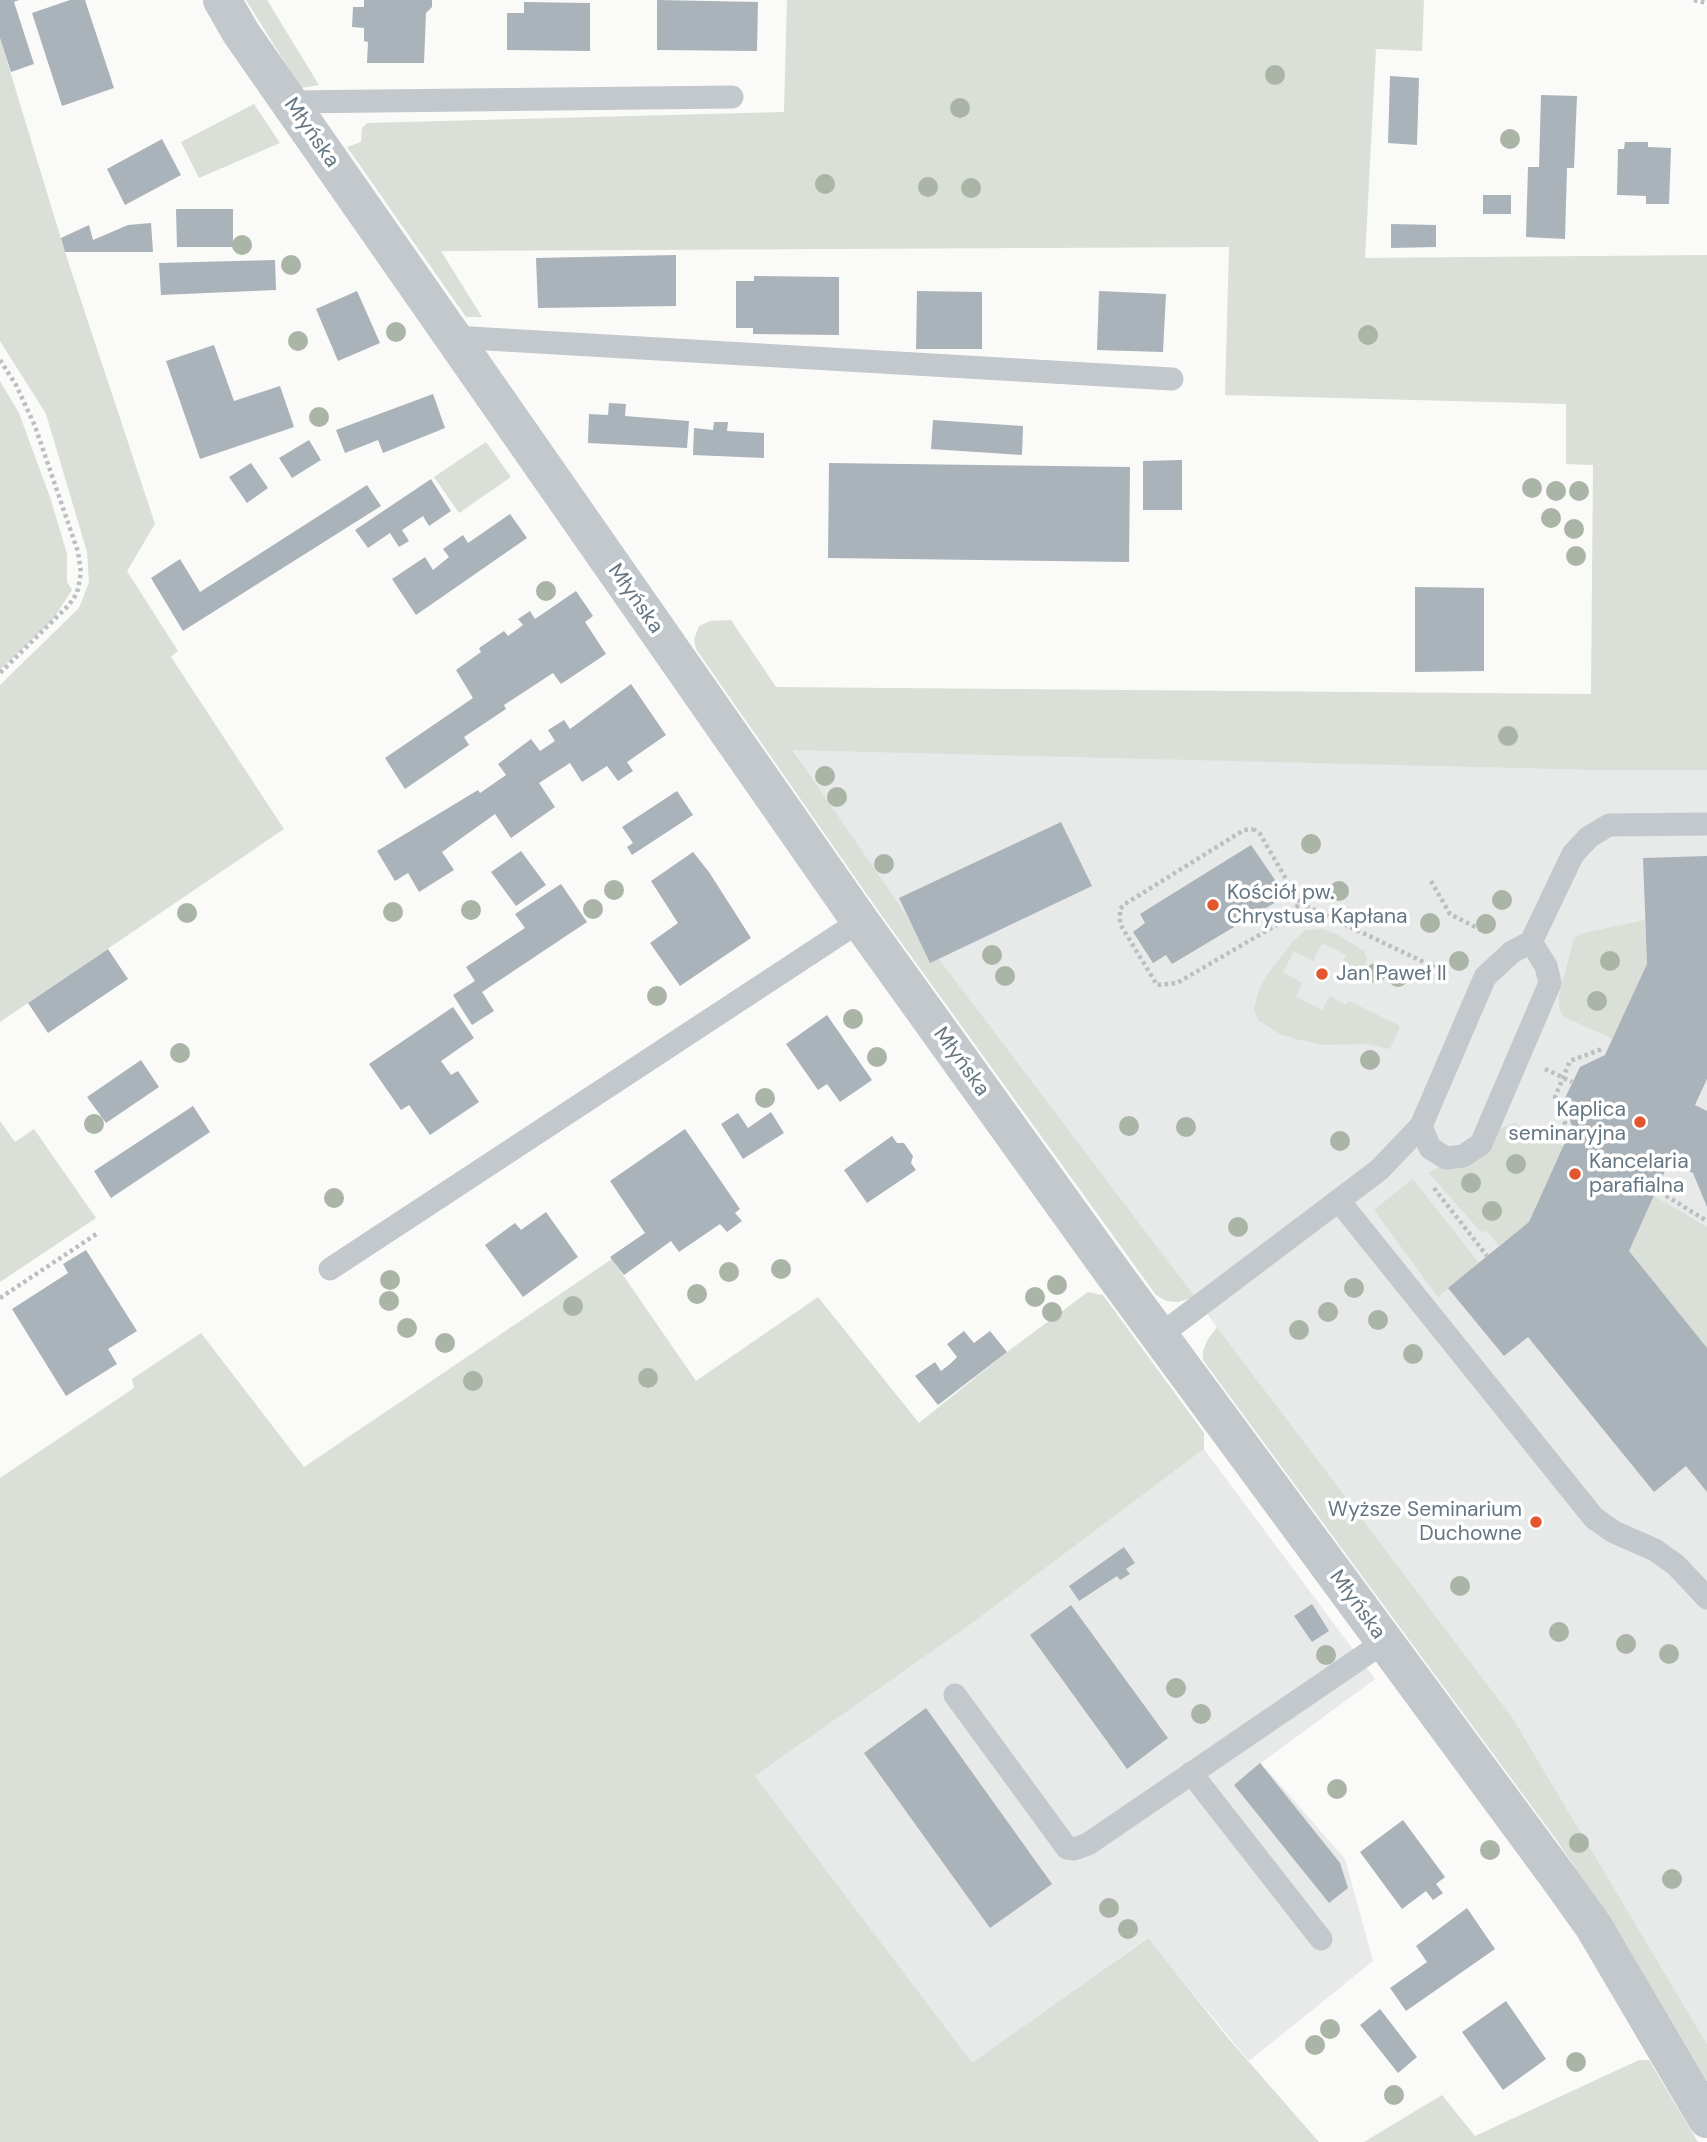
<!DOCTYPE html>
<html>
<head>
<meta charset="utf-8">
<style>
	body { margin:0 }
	canvas { display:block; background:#fafaf8 }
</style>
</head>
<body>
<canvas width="1707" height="2142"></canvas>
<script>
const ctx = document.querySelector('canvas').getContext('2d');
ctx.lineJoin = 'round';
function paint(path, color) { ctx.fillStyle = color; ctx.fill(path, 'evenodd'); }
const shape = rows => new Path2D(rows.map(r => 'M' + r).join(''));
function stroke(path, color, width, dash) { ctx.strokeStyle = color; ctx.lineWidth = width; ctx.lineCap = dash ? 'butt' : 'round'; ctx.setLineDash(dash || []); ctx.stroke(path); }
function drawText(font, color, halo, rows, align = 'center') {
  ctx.font = font + ' "DM Sans",sans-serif'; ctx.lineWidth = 7; ctx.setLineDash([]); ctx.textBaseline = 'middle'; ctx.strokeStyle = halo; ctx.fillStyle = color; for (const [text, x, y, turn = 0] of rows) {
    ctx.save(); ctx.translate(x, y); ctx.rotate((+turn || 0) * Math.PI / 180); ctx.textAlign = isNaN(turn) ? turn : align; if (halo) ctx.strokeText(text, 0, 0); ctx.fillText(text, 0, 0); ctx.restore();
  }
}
paint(shape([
	[793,749,1590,770,1707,770,1707,2044,1512,1717,894,900],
	[1204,1449,1375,1679,1261,1763,1345,1859,1373,1961,1249,2061,1147,1938,972,2064,755,1776,971,1624]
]), '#e8e9e9');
paint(shape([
	[246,0,267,0,319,85,301,88],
	[787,0,1424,0,1422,51,1376,49,1365,258,1707,255,1707,770,1590,770,793,750,910,921,930,962,939,959,1195,1297,1178,1302,1166,1301,1156,1295,877,909,696,649,694,639,699,626,710,621,731,620,776,687,1591,694,1593,465,1566,464,1566,404,1225,395,1229,247,441,251,482,317,466,317,347,147,361,142,362,128,367,123,784,112],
	[0,38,65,252,155,524,127,571,178,651,171,657,284,829,0,1022,0,685,79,608,89,582,87,552,46,414,0,341],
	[254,104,280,143,199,178,181,142],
	[0,381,19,413,51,500,67,554,67,582,72,590,52,621,0,670],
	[486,442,511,477,459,513,434,477],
	[1645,920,1647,964,1613,1039,1564,1017,1559,1008,1559,995,1574,939,1583,933],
	[1323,929,1338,935,1364,951,1367,960,1360,978,1340,968,1346,955,1322,943,1313,961,1294,951,1283,972,1302,983,1296,997,1322,1010,1330,996,1346,1005,1349,1001,1400,1026,1390,1049,1366,1044,1325,1045,1299,1040,1280,1034,1258,1020,1254,1009,1258,992,1267,975,1293,941,1306,930],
	[0,1121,15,1142,34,1129,96,1218,0,1282],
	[1514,1123,1564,1146,1529,1222,1499,1246,1486,1230,1482,1233,1429,1173,1494,1131],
	[1413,1179,1479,1263,1438,1297,1374,1210],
	[1654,1196,1707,1227,1707,1348,1629,1251],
	[612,1259,696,1381,818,1297,919,1423,1007,1352,1088,1292,1103,1295,1204,1433,1204,1449,971,1624,755,1776,972,2063,1148,1938,1227,2037,1319,2142,0,2142,0,1478,134,1388,132,1379,201,1333,304,1467],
	[1217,1327,1512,1717,1707,2044,1707,2081,1616,1927,1555,1838,1203,1360,1203,1351,1208,1339],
	[1639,2060,1649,2060,1698,2142,1364,2142,1442,2095,1475,2136]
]), '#dadfd7');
paint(shape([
	[0,0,19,0,14,2,34,64,11,72,0,38],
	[70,0,85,0,114,88,62,106,32,13],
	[364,0,432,0,432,7,426,13,424,63,367,63,368,42,364,41,364,28,352,27,353,7,364,7],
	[657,0,758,2,757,51,657,50],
	[524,2,590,3,590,51,507,50,507,13,524,13],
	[1390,76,1419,78,1417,145,1388,143],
	[1541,95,1577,96,1574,168,1567,168,1565,239,1526,237,1528,167,1539,167],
	[162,139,181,175,125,205,107,169],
	[1625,142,1648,142,1648,147,1671,148,1669,204,1646,204,1646,196,1617,195,1618,149,1624,149],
	[1483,195,1511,195,1511,214,1483,214],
	[176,209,233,209,233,247,177,247],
	[151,223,153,252,65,252,61,238,89,225,93,240,128,225],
	[1391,224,1436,225,1436,247,1391,248],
	[676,255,676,306,538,308,536,258],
	[275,260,276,290,161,295,159,263],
	[754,276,839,277,839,335,753,334,753,328,736,328,736,281,754,281],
	[357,291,380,343,338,361,316,309],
	[917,291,982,292,982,349,916,349],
	[1099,291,1166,294,1163,352,1097,350],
	[214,345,234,401,280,386,294,427,200,459,166,361],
	[433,394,445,428,383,453,378,440,345,453,336,430],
	[609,403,626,404,625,416,689,421,687,448,588,443,589,414,608,415],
	[933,420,1023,426,1022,455,931,449],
	[714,422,728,422,727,431,764,433,764,458,693,455,694,428,713,430],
	[309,440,321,460,292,478,279,458],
	[1182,460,1182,510,1143,510,1143,461],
	[251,463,268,488,247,503,229,477],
	[829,463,1130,467,1129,562,828,558],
	[431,479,451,511,429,526,423,516,402,530,409,541,399,547,390,533,368,548,355,530],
	[367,485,381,506,183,631,151,578,180,559,200,592],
	[510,514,527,538,416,615,392,579,425,557,433,570,449,557,443,549,463,535,468,543],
	[1415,587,1484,588,1484,671,1415,672],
	[576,591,593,616,585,622,606,654,561,684,553,673,504,705,506,709,464,737,469,745,405,789,385,758,473,698,456,670,481,652,479,648,504,631,508,636,523,625,518,619,530,611,535,619],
	[631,684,666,735,627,762,633,771,618,781,607,766,582,782,570,763,539,783,555,807,511,838,495,814,442,852,454,870,419,892,408,873,395,881,377,851,478,790,480,793,506,775,498,764,531,739,540,751,555,741,548,730,564,720,570,729],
	[677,791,693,815,632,855,627,847,633,843,622,827],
	[1061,822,1092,886,930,963,899,898],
	[1251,845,1286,896,1172,964,1166,955,1153,963,1133,932,1145,923,1140,914],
	[521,851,546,885,516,906,491,872],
	[693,852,709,872,751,938,680,986,650,943,678,923,651,881],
	[1707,856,1707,1079,1695,1105,1707,1111,1707,1207,1693,1173,1669,1162,1629,1251,1707,1348,1707,1492,1686,1466,1654,1492,1528,1337,1504,1356,1448,1288,1529,1222,1572,1127,1564,1100,1580,1067,1605,1055,1647,964,1643,858],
	[561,884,587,922,482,992,494,1011,472,1025,453,995,475,981,466,967,525,928,515,914],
	[108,949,128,979,48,1033,28,1003],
	[453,1007,474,1038,441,1061,451,1075,458,1071,479,1102,430,1135,409,1105,401,1110,369,1064],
	[827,1015,872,1080,840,1102,827,1084,818,1090,786,1044],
	[141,1060,159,1087,106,1123,87,1097],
	[193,1106,210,1132,111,1198,94,1171],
	[771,1112,784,1133,743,1159,721,1124,738,1113,748,1128],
	[685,1129,740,1209,735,1213,742,1221,727,1232,720,1224,679,1252,671,1241,624,1275,610,1257,645,1233,610,1181],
	[892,1136,897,1143,904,1143,913,1156,911,1163,916,1170,867,1203,844,1170],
	[546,1212,578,1257,523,1297,485,1245,515,1223,521,1230],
	[86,1250,137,1331,108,1349,117,1364,66,1396,12,1309,68,1273,63,1264],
	[964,1331,974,1343,990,1331,1007,1352,938,1405,915,1376,935,1362,941,1371,950,1364,957,1357,947,1344],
	[1124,1547,1135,1563,1126,1569,1130,1574,1120,1580,1117,1576,1079,1601,1069,1586],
	[1312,1604,1329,1631,1312,1642,1294,1616],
	[1071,1605,1168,1738,1127,1769,1030,1635],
	[926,1708,1052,1884,990,1928,864,1753],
	[1260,1763,1340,1863,1348,1888,1329,1903,1234,1785],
	[1403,1820,1445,1877,1436,1884,1443,1893,1433,1900,1426,1891,1402,1909,1360,1852],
	[1467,1908,1495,1949,1406,2011,1390,1988,1427,1962,1416,1946],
	[1506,2001,1546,2059,1503,2090,1462,2032],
	[1380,2009,1417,2057,1398,2073,1360,2025]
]), '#aab3b9');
stroke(shape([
	[1694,0,1707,3],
	[0,360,16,385,35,426,78,552,81,573,77,593,69,605,0,673],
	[1253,829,1260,834,1300,903,1285,920,1177,983,1157,985,1120,924,1120,909,1125,904,1244,830,1253,829],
	[1431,881,1450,914,1485,932],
	[1300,903,1451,975],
	[1545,1069,1572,1082],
	[1568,1131,1555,1097,1570,1061,1602,1049],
	[1434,1188,1487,1256],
	[1660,1192,1707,1221],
	[0,1298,98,1233]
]), '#bbbfc2', 4.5, [3.5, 3.5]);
stroke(shape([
	[289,102,732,97],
	[453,337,1172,379],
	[1421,1126,1430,1148,1446,1158,1463,1156,1481,1144,1550,983,1546,966,1531,942],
	[1339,1201,1594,1518,1614,1532,1655,1550,1676,1565,1707,1598],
	[330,1269,860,921],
	[1159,1336,1379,1170,1421,1126,1485,977,1512,952,1531,942,1573,854,1589,837,1609,825,1707,824],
	[955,1695,1067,1848,1074,1849,1088,1844,1384,1642],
	[1191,1773,1321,1939]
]), '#c3c8cc', 23);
stroke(shape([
	[222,0,241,33,860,921,1113,1273,1559,1878,1594,1927,1707,2119]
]), '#c3c8cc', 38);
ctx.fillStyle = '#aab4a7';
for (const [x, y] of [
	[1275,75],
	[960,108],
	[1510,139],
	[825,184],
	[928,187],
	[971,188],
	[242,245],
	[291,265],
	[396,332],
	[1368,335],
	[298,341],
	[319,417],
	[1532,488],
	[1556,491],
	[1579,491],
	[1551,518],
	[1574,529],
	[1576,556],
	[546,591],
	[1508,736],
	[825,776],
	[837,797],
	[1311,844],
	[884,864],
	[614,890],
	[1339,891],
	[1502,900],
	[593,909],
	[471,910],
	[393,912],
	[187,913],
	[1430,923],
	[1486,924],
	[992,955],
	[1459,961],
	[1610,961],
	[1376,973],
	[1005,976],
	[1398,977],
	[657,996],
	[1597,1001],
	[853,1019],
	[180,1053],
	[877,1057],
	[1370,1060],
	[765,1098],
	[94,1124],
	[1129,1126],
	[1186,1127],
	[1340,1141],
	[1516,1164],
	[1471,1183],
	[334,1198],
	[1492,1211],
	[1238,1227],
	[781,1269],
	[729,1272],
	[390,1280],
	[1057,1285],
	[1354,1288],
	[697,1294],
	[1035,1297],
	[389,1301],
	[573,1306],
	[1052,1312],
	[1328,1312],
	[1378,1320],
	[407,1328],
	[1299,1330],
	[445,1343],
	[1413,1354],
	[648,1378],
	[473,1381],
	[1460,1586],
	[1559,1632],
	[1626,1644],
	[1669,1654],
	[1326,1655],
	[1176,1688],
	[1201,1714],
	[1337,1789],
	[1579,1843],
	[1490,1850],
	[1672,1879],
	[1109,1908],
	[1128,1929],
	[1330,2029],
	[1315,2045],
	[1576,2062],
	[1394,2095]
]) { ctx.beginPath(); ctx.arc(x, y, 10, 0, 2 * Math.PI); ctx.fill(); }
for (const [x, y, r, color] of [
	[1213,905,7,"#e4572e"],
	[1322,974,7,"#e4572e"],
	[1640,1122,7,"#e4572e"],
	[1575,1174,7,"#e4572e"],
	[1536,1522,7,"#e4572e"]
]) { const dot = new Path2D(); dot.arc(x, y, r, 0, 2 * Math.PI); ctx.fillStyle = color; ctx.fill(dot); stroke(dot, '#fff', 2.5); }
drawText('21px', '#657683', '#fff', [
	["Młyńska",311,133,55],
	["Młyńska",635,599,55],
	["Młyńska",961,1062,54],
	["Młyńska",1357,1605,54]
]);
drawText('21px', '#657683', '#fff', [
	["Kościół pw.",1227,893],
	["Chrystusa Kapłana",1227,917],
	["Jan Paweł II",1336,974],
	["Kaplica",1626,1110,"right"],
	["seminaryjna",1626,1134,"right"],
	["Kancelaria",1589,1162],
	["parafialna",1589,1186],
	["Wyższe Seminarium",1522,1510,"right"],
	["Duchowne",1522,1534,"right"]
], 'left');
</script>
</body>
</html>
